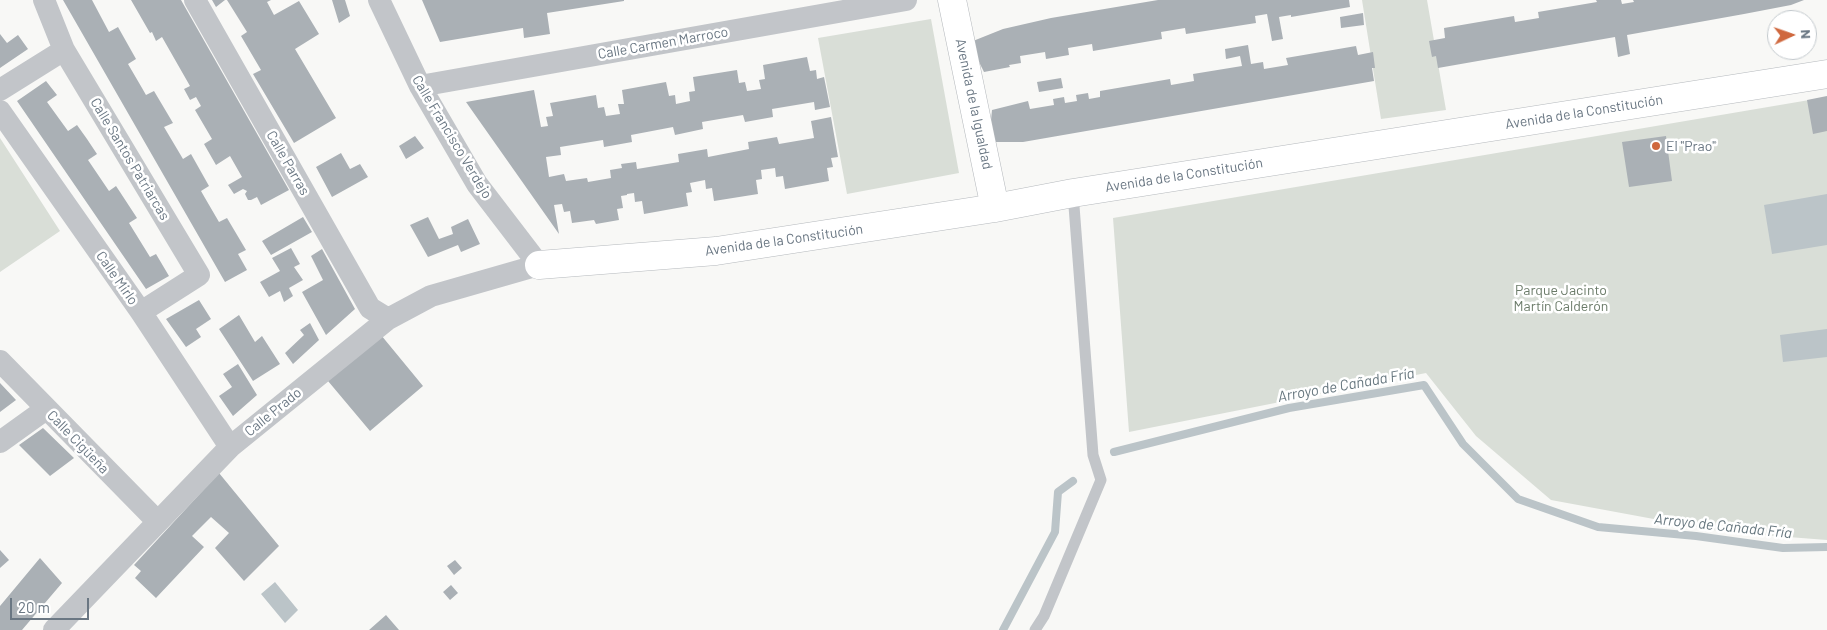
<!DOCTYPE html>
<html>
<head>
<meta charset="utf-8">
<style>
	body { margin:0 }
	#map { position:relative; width:1827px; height:630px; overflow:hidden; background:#f8f8f6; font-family:Barlow,sans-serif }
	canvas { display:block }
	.north { position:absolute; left:1767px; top:10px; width:50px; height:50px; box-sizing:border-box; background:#fff; border:1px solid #c3c9cd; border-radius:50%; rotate:87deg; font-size:14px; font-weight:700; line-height:20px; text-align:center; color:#6a7783 }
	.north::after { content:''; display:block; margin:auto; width:18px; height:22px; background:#cf683e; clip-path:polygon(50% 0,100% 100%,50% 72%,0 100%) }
	.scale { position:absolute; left:10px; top:598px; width:79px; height:22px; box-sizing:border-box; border:2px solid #6a7783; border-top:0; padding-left:6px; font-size:15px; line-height:18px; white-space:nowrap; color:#6a7783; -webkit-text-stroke:4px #fff; paint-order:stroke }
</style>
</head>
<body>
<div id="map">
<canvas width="1827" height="630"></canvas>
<div class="north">N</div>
<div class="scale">20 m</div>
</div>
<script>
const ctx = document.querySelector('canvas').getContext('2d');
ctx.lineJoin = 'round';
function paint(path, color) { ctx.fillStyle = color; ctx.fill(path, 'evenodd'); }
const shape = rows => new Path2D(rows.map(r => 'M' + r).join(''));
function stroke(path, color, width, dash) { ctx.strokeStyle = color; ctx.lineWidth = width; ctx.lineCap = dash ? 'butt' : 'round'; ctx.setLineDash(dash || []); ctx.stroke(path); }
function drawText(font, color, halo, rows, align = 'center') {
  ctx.font = font + ' Barlow,sans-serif'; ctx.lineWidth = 5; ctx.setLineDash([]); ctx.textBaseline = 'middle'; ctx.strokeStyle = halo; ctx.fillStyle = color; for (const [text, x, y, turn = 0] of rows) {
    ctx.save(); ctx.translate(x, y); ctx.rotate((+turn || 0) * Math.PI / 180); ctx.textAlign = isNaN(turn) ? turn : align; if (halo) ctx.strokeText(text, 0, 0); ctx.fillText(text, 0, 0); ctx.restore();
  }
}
paint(shape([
	[1362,0,1427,0,1446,110,1381,119],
	[931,19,959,173,847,194,818,38],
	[1827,97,1827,540,1724,532,1551,500,1476,436,1426,373,1129,432,1113,218],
	[0,138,60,231,0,272]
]), '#d9ded7');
paint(shape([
	[1827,194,1827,245,1772,254,1764,205],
	[1827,329,1827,357,1783,362,1780,335],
	[275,582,298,610,285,623,261,594]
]), '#bbc4c8');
stroke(shape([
	[1114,452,1289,408,1424,385,1463,444,1518,499,1598,527,1696,536,1783,548,1827,547],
	[1003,630,1055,532,1058,492,1073,481]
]), '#bbc4c8', 8);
paint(shape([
	[63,0,92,0,109,32,118,27,136,59,128,64,142,88,146,95,154,91,173,123,164,127,183,159,191,154,209,186,201,191,205,198,219,222,227,218,246,250,238,254,247,270,225,282],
	[131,0,181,0,289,190,261,205,257,197,251,200,248,200,245,194,247,191,243,189,234,194,228,185,242,177,230,156,216,165,204,144,212,139,195,110,201,106,196,97,190,100,184,89,190,86,162,37,156,41,152,32,150,33],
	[212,0,225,0,216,7],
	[227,0,271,0,267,2,274,15,299,1,319,34,295,49,336,118,294,143,253,74,261,70,241,36,247,32],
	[332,0,345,0,350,16,339,23],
	[422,0,624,0,624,1,547,13,550,34,524,38,523,28,440,42],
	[1158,0,1349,0,1350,7,1291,17,1291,15,1279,17,1283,39,1272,41,1267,14,1255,16,1256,23,1186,34,1185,28,1161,32,1162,39,1093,51,1092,44,1068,48,1069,55,1046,59,1045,52,1020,56,1021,63,1009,65,1010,67,984,72,974,52,977,51,973,41,1003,29,1051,18],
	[1596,0,1621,0,1622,4,1634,2,1633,0,1804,0,1791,5,1744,14,1627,35,1630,54,1618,57,1615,37,1438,68,1436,56,1432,57,1431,52,1429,41,1445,38,1444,28,1514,16,1515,22,1539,18,1538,12,1597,2],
	[1363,13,1364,25,1341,28,1340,17],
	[0,34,7,43,18,35,28,49,0,68],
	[1248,45,1251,64,1263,62,1264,69,1288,65,1286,58,1356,46,1358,55,1373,52,1375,68,1372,68,1374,81,1023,142,991,142,990,131,992,110,1028,101,1030,109,1054,105,1053,99,1064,97,1065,103,1077,101,1076,95,1088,93,1089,99,1100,97,1100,91,1170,79,1171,85,1194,81,1193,74,1242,66,1240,56,1226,59,1225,49],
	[807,57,810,71,816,70,817,79,824,77,830,107,815,110,814,102,772,109,773,117,745,122,743,115,702,122,703,129,675,135,673,127,631,135,632,142,604,147,603,140,560,147,561,155,546,157,549,177,564,174,566,181,587,178,588,182,611,178,610,170,622,168,621,164,636,162,637,169,679,162,678,154,707,149,708,157,749,149,748,142,777,137,779,144,814,138,811,121,831,117,838,157,831,158,833,167,827,168,829,181,785,189,783,176,776,177,775,168,761,170,762,179,756,180,758,194,714,201,712,188,706,189,705,180,690,183,692,192,686,193,688,206,644,214,642,201,635,202,634,193,627,194,627,195,621,196,623,208,617,209,619,220,596,224,594,220,572,223,570,211,564,212,562,204,554,205,559,234,466,102,534,90,541,127,548,126,546,117,553,116,550,103,596,95,598,108,604,107,606,116,620,114,618,104,624,104,622,90,666,82,669,96,675,95,676,104,690,101,689,92,695,91,693,77,737,70,739,83,745,82,747,91,761,89,759,80,765,79,763,65],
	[1061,78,1063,88,1039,92,1037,82],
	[46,81,57,95,47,102,68,131,77,125,87,139,97,154,88,160,109,191,116,186,120,192,137,218,129,223,150,257,156,254,169,276,146,289,17,101],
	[1827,96,1827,131,1813,134,1807,100],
	[415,136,424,148,406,159,399,146],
	[1666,136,1672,181,1629,187,1622,142],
	[341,153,350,169,360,164,368,177,332,197,316,167],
	[303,217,312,232,271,255,262,241],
	[428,217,439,239,453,234,451,227,468,219,480,244,461,252,458,245,428,257,410,225],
	[291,248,300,264,294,267,303,280,289,288,293,296,284,302,280,291,269,297,260,282,280,271,272,258],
	[322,249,355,309,326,335,302,292,323,280,311,256],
	[199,300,211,319,196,329,201,337,186,347,166,319],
	[239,315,255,342,262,336,280,364,253,381,219,329],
	[310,323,319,340,293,364,285,353,304,335,300,330],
	[381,335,423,386,370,431,328,381],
	[238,364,257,395,233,416,219,396,232,387,223,374],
	[0,383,16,400,0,412],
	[43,428,74,458,50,476,19,445],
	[219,473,279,546,244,581,215,548,229,533,211,517,192,536,204,547,156,598,135,578,141,571,134,565],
	[0,550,9,560,0,568],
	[40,558,62,583,22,630,0,630,0,606],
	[455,560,462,568,454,575,447,566],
	[451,585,458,593,450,600,443,592],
	[386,615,399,630,369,630]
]), '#aab0b5');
const secondary = shape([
	[952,0,995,208],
	[539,265,716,251,995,208,1073,193,1827,74]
]);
stroke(secondary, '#b5b9bd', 29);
stroke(shape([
	[1035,630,1044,616,1101,480,1093,455,1073,193]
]), '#c2c5c9', 11);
stroke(shape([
	[44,0,64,50],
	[195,0,370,308,388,319],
	[420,86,906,0],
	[0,90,64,50,199,275,141,312],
	[0,111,141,312,230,447],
	[0,361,158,522],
	[0,442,46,409],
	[54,630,230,447,388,319,431,296,539,265,477,184,420,86,379,0]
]), '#c2c5c9', 22);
stroke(secondary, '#fff', 28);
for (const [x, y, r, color] of [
	[1656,146,5,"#cf683e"]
]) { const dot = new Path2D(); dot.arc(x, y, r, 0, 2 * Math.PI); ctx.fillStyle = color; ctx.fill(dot); stroke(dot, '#fff', 2); }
drawText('14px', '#6a7783', '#fff', [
	["Calle Carmen Marroco",663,43,-10],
	["Avenida de la Igualdad",974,104,78],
	["Avenida de la Constitución",1584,112,-9],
	["Calle Francisco Verdejo",452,137,59],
	["Calle Santos Patriarcas",130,159,59],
	["Calle Parras",288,163,60],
	["Avenida de la Constitución",1184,175,-9],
	["Avenida de la Constitución",784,240,-8],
	["Calle Mirlo",117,278,55],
	["Calle Prado",273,412,-39],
	["Calle Cigüeña",78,442,46]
]);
drawText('14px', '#6a7783', '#fff', [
	["El \"Prao\"",1666,146]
], 'left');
drawText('14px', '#6b7b69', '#fff', [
	["Parque Jacinto",1561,290],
	["Martín Calderón",1561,306]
]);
drawText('italic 15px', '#67777f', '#fff', [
	["Arroyo de Cañada Fría",1346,385,-10],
	["Arroyo de Cañada Fría",1723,526,6]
]);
</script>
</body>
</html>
